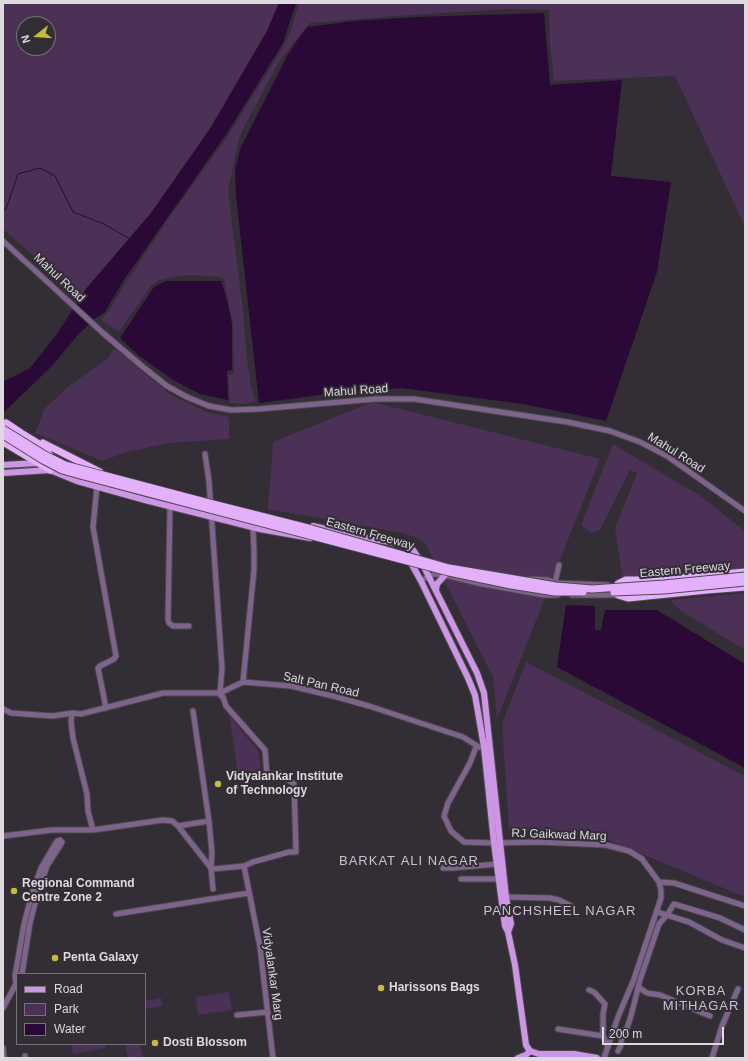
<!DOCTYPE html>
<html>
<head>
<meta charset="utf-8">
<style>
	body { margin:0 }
	#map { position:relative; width:748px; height:1061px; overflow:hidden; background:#332d35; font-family:Arial,sans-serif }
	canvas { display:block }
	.frame { position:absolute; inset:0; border:4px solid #ddd9df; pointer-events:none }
	.legend { position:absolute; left:16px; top:973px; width:130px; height:72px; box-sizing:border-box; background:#332d35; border:1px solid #777279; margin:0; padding:5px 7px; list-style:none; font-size:12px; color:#ddd9df }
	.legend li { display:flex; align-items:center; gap:8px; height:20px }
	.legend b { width:20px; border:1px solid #777279 }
	.north { position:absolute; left:16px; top:16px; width:40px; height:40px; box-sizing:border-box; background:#332d35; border:1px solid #777279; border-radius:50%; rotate:253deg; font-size:11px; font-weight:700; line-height:16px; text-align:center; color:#ddd9df }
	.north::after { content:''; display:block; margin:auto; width:14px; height:18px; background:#c5bc3d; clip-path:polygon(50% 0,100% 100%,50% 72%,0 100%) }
	.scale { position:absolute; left:602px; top:1027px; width:122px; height:18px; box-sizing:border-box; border:2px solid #ddd9df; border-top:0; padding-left:5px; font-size:12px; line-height:14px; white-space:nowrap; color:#ddd9df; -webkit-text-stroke:3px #332d35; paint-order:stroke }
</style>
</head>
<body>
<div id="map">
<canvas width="748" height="1061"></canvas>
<div class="frame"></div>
<ul class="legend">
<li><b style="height:5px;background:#cc96e4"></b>Road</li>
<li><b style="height:11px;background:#4a3155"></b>Park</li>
<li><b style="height:11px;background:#2a0936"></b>Water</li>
</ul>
<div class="north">N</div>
<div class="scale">200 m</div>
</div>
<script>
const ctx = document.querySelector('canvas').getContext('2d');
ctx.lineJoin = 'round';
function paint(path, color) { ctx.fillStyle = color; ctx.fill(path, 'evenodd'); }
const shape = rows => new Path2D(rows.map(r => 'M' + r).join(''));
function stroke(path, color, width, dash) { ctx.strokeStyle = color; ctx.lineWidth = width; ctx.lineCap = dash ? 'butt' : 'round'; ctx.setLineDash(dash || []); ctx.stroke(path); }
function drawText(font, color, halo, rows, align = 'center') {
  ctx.font = font + ' Arial,sans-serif'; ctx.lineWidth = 4; ctx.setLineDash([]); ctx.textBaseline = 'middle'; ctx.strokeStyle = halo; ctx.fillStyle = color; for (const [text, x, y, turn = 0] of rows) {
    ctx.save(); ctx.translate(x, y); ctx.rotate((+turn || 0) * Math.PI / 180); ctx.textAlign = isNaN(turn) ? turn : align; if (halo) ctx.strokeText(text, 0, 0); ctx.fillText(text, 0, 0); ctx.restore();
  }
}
paint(shape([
	[3,3,279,3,267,31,210,128,151,213,85,290,79,299,56,275,3,229],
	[24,24,48,24,48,48,24,48],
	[299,3,745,3,745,227,675,76,554,81,550,46,549,10,508,9,395,16,310,23,280,60,240,135,228,191,243,311,247,360,251,387,256,401,245,404,230,403,228,375,234,373,233,324,224,279,220,277,191,275,174,277,160,280,151,286,119,332,101,320,111,308,121,290,171,215,227,137,282,49,291,31],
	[114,348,171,395,207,412,229,417,229,439,170,443,126,452,103,461,35,433,45,408,69,386,108,358],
	[372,402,600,459,497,719,493,677,425,543,417,538,403,533,268,509,273,442],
	[613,444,702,497,745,531,745,570,623,581,615,528,637,473,630,470,600,530,591,533,581,525],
	[745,593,745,650,681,611,670,600],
	[526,662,745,776,745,897,601,837,509,829,502,724],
	[229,715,259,752,262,779,239,780],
	[229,992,232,1010,198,1015,196,997],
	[161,998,163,1006,145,1009,145,1001],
	[71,1044,105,1044,106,1048,73,1054],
	[125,1044,140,1044,143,1058,128,1058]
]), '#4a3155');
paint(shape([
	[279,3,296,3,283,43,227,133,123,281,105,312,94,319,77,336,52,366,3,413,3,382,30,368,57,334,85,290,151,213,210,129,267,31],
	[544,13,550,85,622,80,611,176,671,182,657,272,606,421,523,404,401,388,335,393,259,403,236,196,235,169,241,147,286,58,298,39,307,27,353,21,417,17],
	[166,281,221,281,227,300,232,324,232,370,227,371,228,400,200,394,173,380,138,355,120,338,154,287],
	[566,605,595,606,595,630,601,630,605,610,657,610,745,664,745,768,557,667]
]), '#2a0936');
stroke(shape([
	[3,210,6,209,18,174,40,168,55,176,73,212,104,224,130,239]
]), '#2a0936', 1);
const minor = shape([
	[3,241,103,333,143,367,167,386,187,397,209,406,231,410,259,409,375,399,414,399,567,422,610,431,640,442,667,456,745,511],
	[205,454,209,481,222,668,220,693],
	[97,486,93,527,116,656,114,659,100,666,98,668,106,708],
	[170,506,168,620,169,623,173,626,189,626],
	[531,579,548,580,555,583,608,585],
	[421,581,429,576,435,574,445,575,482,584,544,595,558,595],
	[555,583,559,565],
	[572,595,618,595],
	[243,682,254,570,254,551,253,527],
	[3,709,11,713,53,716,72,713,81,714,163,693,220,693,243,682,291,686,333,696,369,706,463,737,479,747],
	[193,711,209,821,212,853,211,868,213,889],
	[72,713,71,722,73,738,87,794,88,811,93,830],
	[476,747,470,763,448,803,444,816,451,831,464,842,494,843,539,842,606,845,629,851,642,859,659,882,661,890,661,898,634,979,618,1017,604,1058],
	[178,826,209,821],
	[3,836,52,830,93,830,163,820,172,821,178,826,211,868,213,869,244,866,253,862,289,852,296,852,294,784,279,773,267,775,265,750,226,706,223,697,221,696],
	[244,866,260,947,273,1058],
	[443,868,453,868,497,864],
	[461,879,500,879],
	[659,882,674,883,745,906],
	[506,897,550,898,559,900,571,906],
	[657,912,689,922,722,940,745,948],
	[116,914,249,893],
	[16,983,15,976,24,924,32,893,41,868,57,841,60,840,62,842,61,844,47,866,38,892,30,923,22,974],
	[638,987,647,993,660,995,710,1016],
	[589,990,594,992,605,1004,603,1014,603,1036,608,1047],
	[3,1008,17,982],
	[237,1015,268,1012],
	[558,1029,603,1036],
	[3,1048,4,1058],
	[618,1051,621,1045,622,1034,627,1028,631,1016,640,980,659,924,667,915,674,904,720,918,745,930],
	[25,1056,25,1058],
	[712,1058,722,1026,738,989]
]);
const major = shape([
	[3,465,38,463],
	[3,473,50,470,77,481,145,500,260,529,310,538],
	[313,526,360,537,396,543,405,545,413,550,423,565,477,673,484,693,485,702,506,897,511,924,508,932],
	[410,561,421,581,468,678,475,695,484,747,494,843,505,926,508,932,515,965,526,1045,530,1051,539,1054,574,1054,597,1058],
	[436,590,437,584,445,575],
	[518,1058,526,1055,530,1051]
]);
const highway = shape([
	[3,442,50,470,54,462,44,447,21,433,6,423],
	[43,443,100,472],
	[618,584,626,580,657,580,745,572],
	[618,595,628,598,707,590,745,587]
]);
stroke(minor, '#4e4950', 7);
stroke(major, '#4e4950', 8);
stroke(highway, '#4e4950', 9);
stroke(minor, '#7e648a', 5);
stroke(major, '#cc96e4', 6);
stroke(highway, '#e4b0fc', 7);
const highwayBridge = shape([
	[3,429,45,455,65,465,209,503,312,529,449,568,556,586,592,589,664,584,745,576],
	[3,435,43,460,62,470,80,475,449,572,511,585,555,592,583,592],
	[614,592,664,590,745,582]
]);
stroke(highwayBridge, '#4e4950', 9, []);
stroke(highwayBridge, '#e4b0fc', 7);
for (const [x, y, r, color] of [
	[218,784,4,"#c5bc3d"],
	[14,891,4,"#c5bc3d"],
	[55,958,4,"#c5bc3d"],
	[381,988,4,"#c5bc3d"],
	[155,1043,4,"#c5bc3d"]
]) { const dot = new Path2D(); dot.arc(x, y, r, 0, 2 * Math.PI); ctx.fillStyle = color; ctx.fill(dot); stroke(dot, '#332d35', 1.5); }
drawText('12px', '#ddd9df', '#332d35', [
	["Mahul Road",59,278,43],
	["Mahul Road",356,391,-4],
	["Mahul Road",676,453,32],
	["Eastern Freeway",370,534,16],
	["Eastern Freeway",685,570,-5],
	["Salt Pan Road",321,685,13],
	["RJ Gaikwad Marg",559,835,2],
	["Vidyalankar Marg",272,974,82]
]);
drawText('bold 12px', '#ddd9df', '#332d35', [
	["Vidyalankar Institute",226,777],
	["of Technology",226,791],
	["Regional Command",22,884],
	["Centre Zone 2",22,898],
	["Penta Galaxy",63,958],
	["Harissons Bags",389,988],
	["Dosti Blossom",163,1043]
], 'left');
ctx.letterSpacing = '1px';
drawText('13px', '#cac3ce', '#332d35', [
	["BARKAT ALI NAGAR",409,861],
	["PANCHSHEEL NAGAR",560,911],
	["KORBA",701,991],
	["MITHAGAR",701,1006]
]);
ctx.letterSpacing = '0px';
</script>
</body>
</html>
